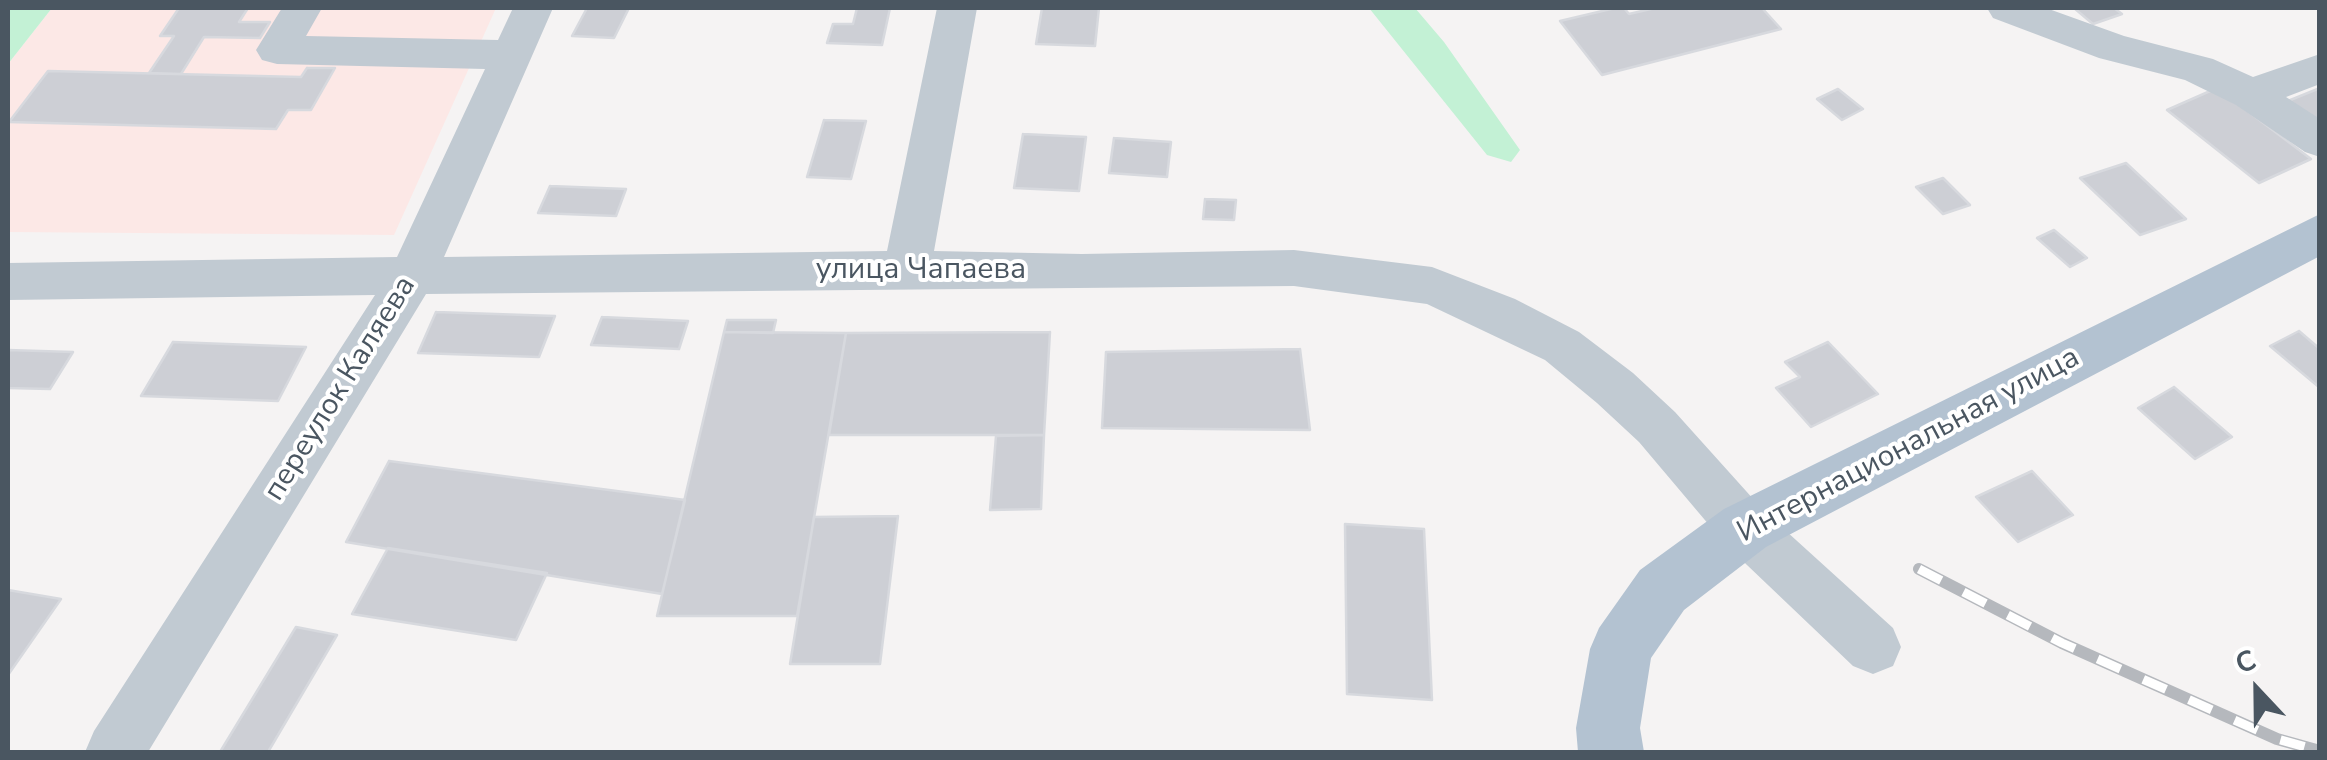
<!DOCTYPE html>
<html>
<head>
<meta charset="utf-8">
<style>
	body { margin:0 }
	#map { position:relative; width:2327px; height:760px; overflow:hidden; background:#f5f3f3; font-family:"Nunito Sans",sans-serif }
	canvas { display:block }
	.frame { position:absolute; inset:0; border:10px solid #4a5661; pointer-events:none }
	.north { position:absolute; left:2207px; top:640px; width:100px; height:100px; -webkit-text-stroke:8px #fff; paint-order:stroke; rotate:338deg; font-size:28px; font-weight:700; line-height:40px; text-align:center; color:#4a5661 }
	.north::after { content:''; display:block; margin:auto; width:35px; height:45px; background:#4a5661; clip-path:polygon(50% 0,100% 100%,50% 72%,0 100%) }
</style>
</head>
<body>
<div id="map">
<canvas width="2327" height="760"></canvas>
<div class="frame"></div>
<div class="north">С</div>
</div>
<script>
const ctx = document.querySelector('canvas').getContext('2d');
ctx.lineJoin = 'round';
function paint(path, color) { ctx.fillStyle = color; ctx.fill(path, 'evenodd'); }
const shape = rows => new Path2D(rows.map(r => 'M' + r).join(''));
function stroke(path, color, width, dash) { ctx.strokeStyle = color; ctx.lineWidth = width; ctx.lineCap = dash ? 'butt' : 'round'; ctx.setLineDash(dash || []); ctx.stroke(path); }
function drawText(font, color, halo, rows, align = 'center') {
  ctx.font = font + ' "Nunito Sans",sans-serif'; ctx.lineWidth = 8; ctx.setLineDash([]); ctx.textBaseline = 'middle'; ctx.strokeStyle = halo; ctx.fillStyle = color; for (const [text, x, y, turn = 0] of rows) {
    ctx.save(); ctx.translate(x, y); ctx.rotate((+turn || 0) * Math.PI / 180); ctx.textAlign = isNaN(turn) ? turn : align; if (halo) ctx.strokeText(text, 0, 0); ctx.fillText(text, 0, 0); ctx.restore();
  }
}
paint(shape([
	[52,8,496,8,394,235,8,232,8,64]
]), '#fce8e6');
paint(shape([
	[8,8,52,8,8,64],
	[1369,8,1415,8,1444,42,1520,150,1511,162,1487,155]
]), '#c3f1d5');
const building = shape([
	[179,8,248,8,239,22,270,22,260,38,204,37,181,74,149,73,174,36,160,36,179,8],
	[587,8,629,8,614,38,572,36,587,8],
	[857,8,890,8,882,45,827,43,833,24,853,24,857,8],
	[1042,8,1099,8,1095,46,1036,44,1042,8],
	[1615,8,1624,8,1629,14,1655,8,1762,8,1781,29,1602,75,1560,21,1615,8],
	[2074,8,2114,8,2122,14,2093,24,2074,8],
	[307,68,335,68,311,110,288,110,276,129,9,122,48,71,301,77,307,68],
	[2217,88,2311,159,2259,183,2167,110,2217,88],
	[2320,88,2320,130,2283,103,2320,88],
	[1838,89,1863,109,1842,120,1817,99,1838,89],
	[824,120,866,121,851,179,807,177,824,120],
	[1023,134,1086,137,1079,191,1014,188,1023,134],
	[1114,138,1171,142,1167,177,1109,173,1114,138],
	[2126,163,2186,219,2140,235,2080,178,2126,163],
	[1943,178,1970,205,1943,214,1916,187,1943,178],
	[550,186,626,189,616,216,538,213,550,186],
	[1205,199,1236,200,1234,220,1203,219,1205,199],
	[2054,230,2087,258,2070,267,2037,238,2054,230],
	[436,312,555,316,539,357,418,353,436,312],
	[602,317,688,321,679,349,591,345,602,317],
	[727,320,776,320,773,333,724,332,727,320],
	[2299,331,2320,349,2320,388,2270,346,2299,331],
	[724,332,846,333,797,616,657,616,724,332],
	[1050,332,1044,435,829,435,846,333,1050,332],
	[173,342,306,347,278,401,141,396,173,342],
	[1828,342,1878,394,1811,427,1776,388,1800,377,1785,362,1828,342],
	[1300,349,1310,430,1102,428,1106,352,1300,349],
	[8,350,73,352,50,389,8,388,8,350],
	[2174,387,2232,437,2195,459,2138,408,2174,387],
	[1044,435,1041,509,990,510,996,436,1044,435],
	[389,461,685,500,662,594,346,542,389,461],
	[2032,471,2073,515,2018,542,1976,497,2032,471],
	[898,516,880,664,790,664,814,517,898,516],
	[1345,524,1424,529,1432,700,1347,694,1345,524],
	[388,548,547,573,516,640,352,614,388,548],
	[8,590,61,599,8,675,8,590],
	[296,627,337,635,268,752,220,752,296,627]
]);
paint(building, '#cdcfd5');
stroke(building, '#d7d9de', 2.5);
paint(shape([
	[282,8,322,8,306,36,498,40,513,8,553,8,444,257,887,251,937,8,977,8,934,251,1082,254,1294,250,1432,267,1515,299,1579,332,1633,373,1675,412,1764,511,1893,628,1901,647,1893,666,1873,674,1853,666,1726,545,1639,442,1597,403,1545,360,1427,304,1294,286,426,294,148,752,85,752,94,731,375,295,8,300,8,263,397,257,485,69,277,64,262,60,256,50,282,8],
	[1987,8,2046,8,2124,36,2213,59,2253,77,2320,54,2320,84,2286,97,2320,119,2320,157,2305,152,2236,105,2185,80,2099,58,1993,18,1987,8]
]), '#c1cad2');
paint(shape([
	[2320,214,2320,256,1766,547,1684,610,1651,658,1640,728,1644,752,1578,752,1576,728,1590,649,1599,628,1640,570,1724,509,2320,214]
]), '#b3c2d1');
const rail = shape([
	[1919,569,2062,643,2277,739,2320,751]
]);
stroke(rail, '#b5b8bd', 12);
stroke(rail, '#fff', 9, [25]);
drawText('30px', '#4a5661', '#fff', [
	["улица Чапаева",921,271],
	["переулок Каляева",341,389,-58],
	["Интернациональная улица",1909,446,-28]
]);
</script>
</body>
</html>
